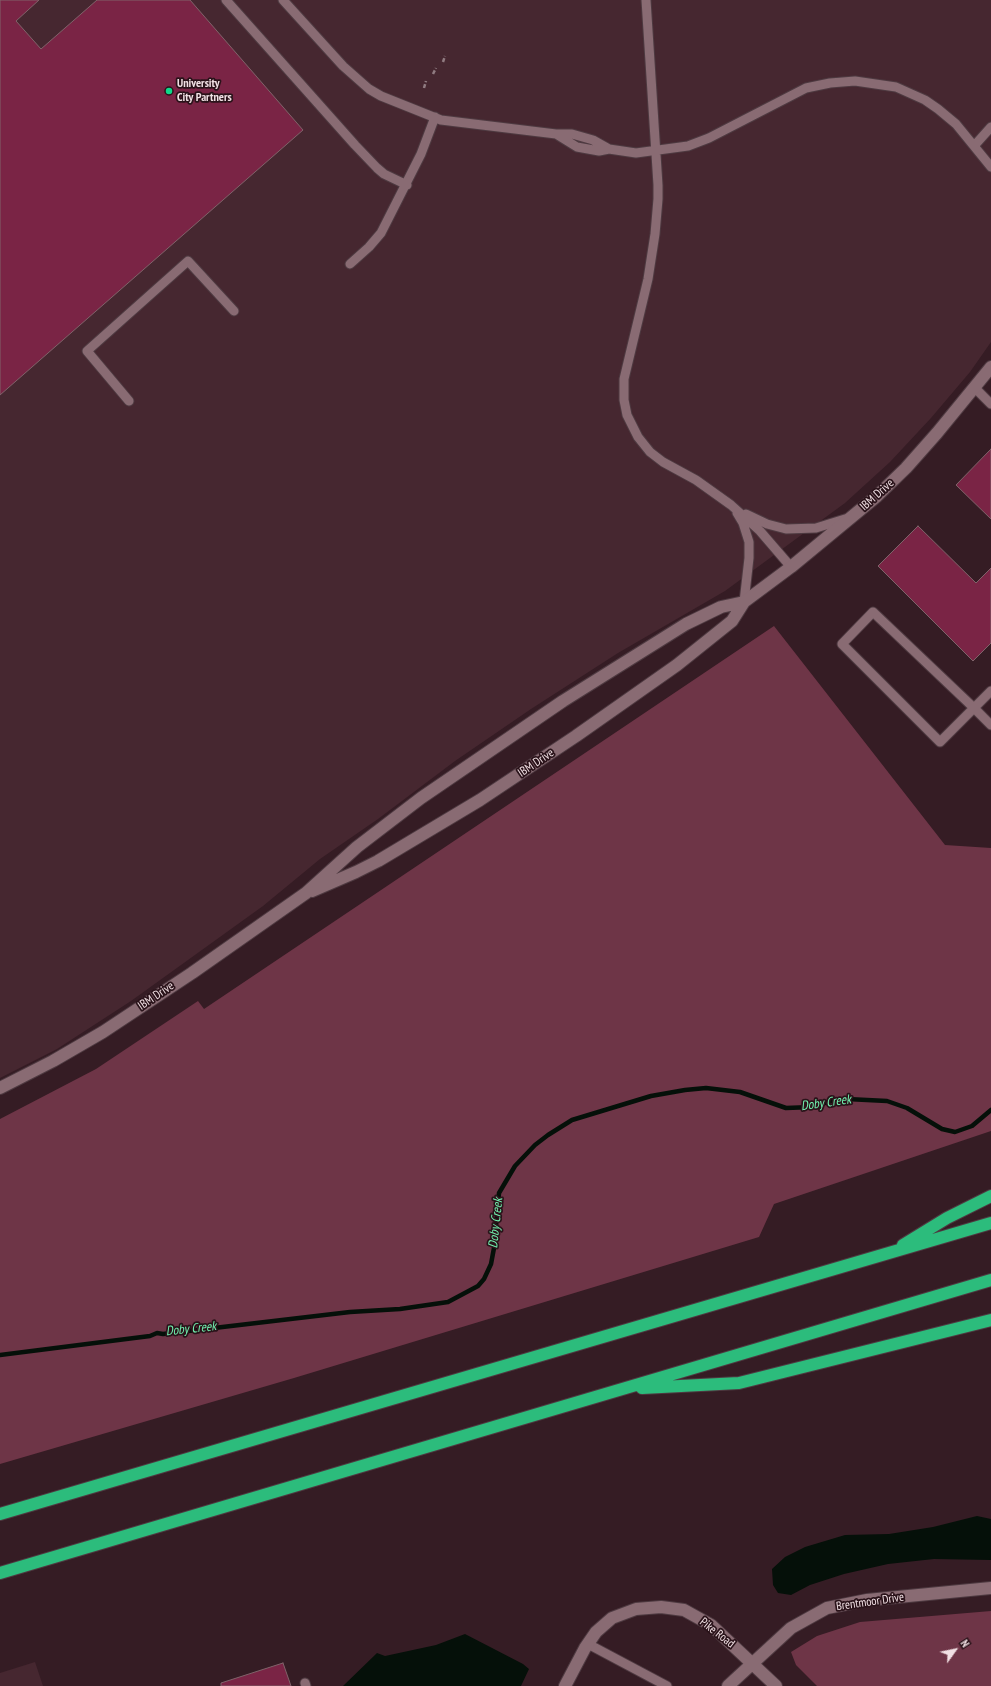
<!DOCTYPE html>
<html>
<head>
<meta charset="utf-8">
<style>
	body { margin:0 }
	#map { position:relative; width:991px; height:1686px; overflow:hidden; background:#351c24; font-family:"PT Sans Narrow",sans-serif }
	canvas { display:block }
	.north { position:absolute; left:935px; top:1630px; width:40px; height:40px; -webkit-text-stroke:3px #2a131a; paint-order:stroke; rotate:57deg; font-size:11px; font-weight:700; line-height:16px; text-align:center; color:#f1e0e4 }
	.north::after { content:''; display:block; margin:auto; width:14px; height:18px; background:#f1e0e4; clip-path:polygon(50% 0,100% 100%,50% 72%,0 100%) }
</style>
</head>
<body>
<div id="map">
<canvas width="991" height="1686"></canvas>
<div class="north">N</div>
</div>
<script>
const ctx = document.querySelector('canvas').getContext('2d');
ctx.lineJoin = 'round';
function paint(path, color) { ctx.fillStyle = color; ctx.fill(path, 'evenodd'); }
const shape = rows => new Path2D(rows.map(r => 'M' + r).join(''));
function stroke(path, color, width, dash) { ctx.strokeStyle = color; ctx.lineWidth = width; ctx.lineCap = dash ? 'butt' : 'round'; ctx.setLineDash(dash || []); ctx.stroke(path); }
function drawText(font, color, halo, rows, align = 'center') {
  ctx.font = font + ' "PT Sans Narrow",sans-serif'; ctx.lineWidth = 3.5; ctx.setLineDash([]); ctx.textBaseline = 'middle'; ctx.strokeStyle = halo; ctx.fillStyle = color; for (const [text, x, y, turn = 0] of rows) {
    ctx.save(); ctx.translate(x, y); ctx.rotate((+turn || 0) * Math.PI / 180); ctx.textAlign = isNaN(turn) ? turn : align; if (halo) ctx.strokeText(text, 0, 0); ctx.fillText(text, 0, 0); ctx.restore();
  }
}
paint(shape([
	[0,0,991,0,991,342,970,372,931,418,890,462,845,503,725,591,618,653,531,709,455,761,378,819,320,859,263,906,131,1001,57,1049,0,1078],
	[35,1662,43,1686,0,1686,0,1673]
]), '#462730');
paint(shape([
	[774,626,945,845,991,848,991,1131,774,1204,759,1237,294,1378,0,1464,0,1119,96,1069,198,1001,204,1009],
	[991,1611,991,1686,817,1686,796,1665,791,1652,817,1636,860,1622]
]), '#6e3547');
paint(shape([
	[977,1516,991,1519,991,1560,934,1559,888,1564,844,1574,810,1585,791,1595,778,1593,773,1585,772,1569,785,1557,805,1547,845,1535,889,1534,933,1527],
	[465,1634,523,1664,529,1669,521,1686,343,1686,377,1653,385,1656,436,1645]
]), '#051009');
stroke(shape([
	[0,1355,150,1336,157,1333,163,1334,350,1312,400,1309,448,1302,478,1286,484,1279,491,1264,494,1248,499,1193,515,1166,535,1145,548,1135,572,1120,651,1096,685,1090,706,1088,740,1092,786,1108,812,1107,834,1100,847,1099,887,1101,907,1108,942,1129,955,1132,972,1126,991,1110]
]), '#051009', 4.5);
const building = shape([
	[0,0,39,0,16,21,41,49,97,0,190,0,303,130,0,395,0,0],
	[991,449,991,519,956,485,991,449],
	[918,526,976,583,991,568,991,643,973,661,878,566,918,526],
	[283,1663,291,1686,221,1686,221,1683,283,1663]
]);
paint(building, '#7a2445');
stroke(building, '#80636a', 1);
const lane = shape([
	[226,0,355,145,377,168,384,174,407,185],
	[283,0,343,66,369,89,381,96,441,120,556,134,572,134,593,140,609,149,599,151,577,147,556,134],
	[646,0,658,185,658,199,655,234,648,279,624,379,624,400,627,415,638,437,650,452,663,462,696,480,731,505,760,531,791,567],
	[974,146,991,127],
	[609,149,636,153,688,146,709,138,806,88,830,83,855,81,896,87,925,100,938,109,956,124,991,167],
	[350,264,369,247,381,233,421,154,435,117],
	[975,388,991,404],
	[129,401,87,351,188,261,234,311],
	[737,513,743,523,749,542,749,558,744,602],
	[746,514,767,524,786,529,816,528,845,519],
	[991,691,940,742,842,644,873,612,974,708,991,725],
	[588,1644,667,1686],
	[305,1683,306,1686]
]);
const street = shape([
	[565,1686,585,1648,596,1632,612,1618,636,1609,661,1607,684,1610,711,1625,776,1686],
	[728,1686,791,1628,827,1608,867,1600,991,1588]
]);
const secondary = shape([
	[312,891,356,872,378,861,480,800,576,736,677,665,732,621,744,602,791,567,877,496,906,468,937,433,991,367],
	[0,1088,53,1061,103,1032,192,973,306,893,357,847,421,798,563,701,686,624,721,607,744,602]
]);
const highway = shape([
	[903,1245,947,1218,991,1196],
	[642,1388,739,1383,991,1320],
	[0,1514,991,1223],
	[0,1573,991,1280]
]);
stroke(lane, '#4e3a41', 11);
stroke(street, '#4e3a41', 14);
stroke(secondary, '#4e3a41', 14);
stroke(highway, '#4e3a41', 14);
stroke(shape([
	[443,62,445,56],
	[433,74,436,68],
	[424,88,426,81]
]), '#907b81', 2.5, [4, 2]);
stroke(lane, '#896b73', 9);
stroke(street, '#896b73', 12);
stroke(secondary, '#896b73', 12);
stroke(highway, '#2cbc7c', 12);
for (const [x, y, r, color] of [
	[169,91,4,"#0ed98a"]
]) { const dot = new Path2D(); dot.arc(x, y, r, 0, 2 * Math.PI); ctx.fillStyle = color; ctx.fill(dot); stroke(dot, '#2a131a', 1.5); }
drawText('bold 12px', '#f1e0e4', '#2a131a', [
	["University",177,84],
	["City Partners",177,98]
], 'left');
drawText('12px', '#f1e0e4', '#2a131a', [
	["IBM Drive",877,495,-42],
	["IBM Drive",536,763,-34],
	["IBM Drive",156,996,-34],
	["Brentmoor Drive",870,1602,-8],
	["Pike Road",717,1633,38]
]);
drawText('italic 13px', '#72f5b1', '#2a131a', [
	["Doby Creek",826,1103,-8],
	["Doby Creek",496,1223,-84],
	["Doby Creek",191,1329,-6]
]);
</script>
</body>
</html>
